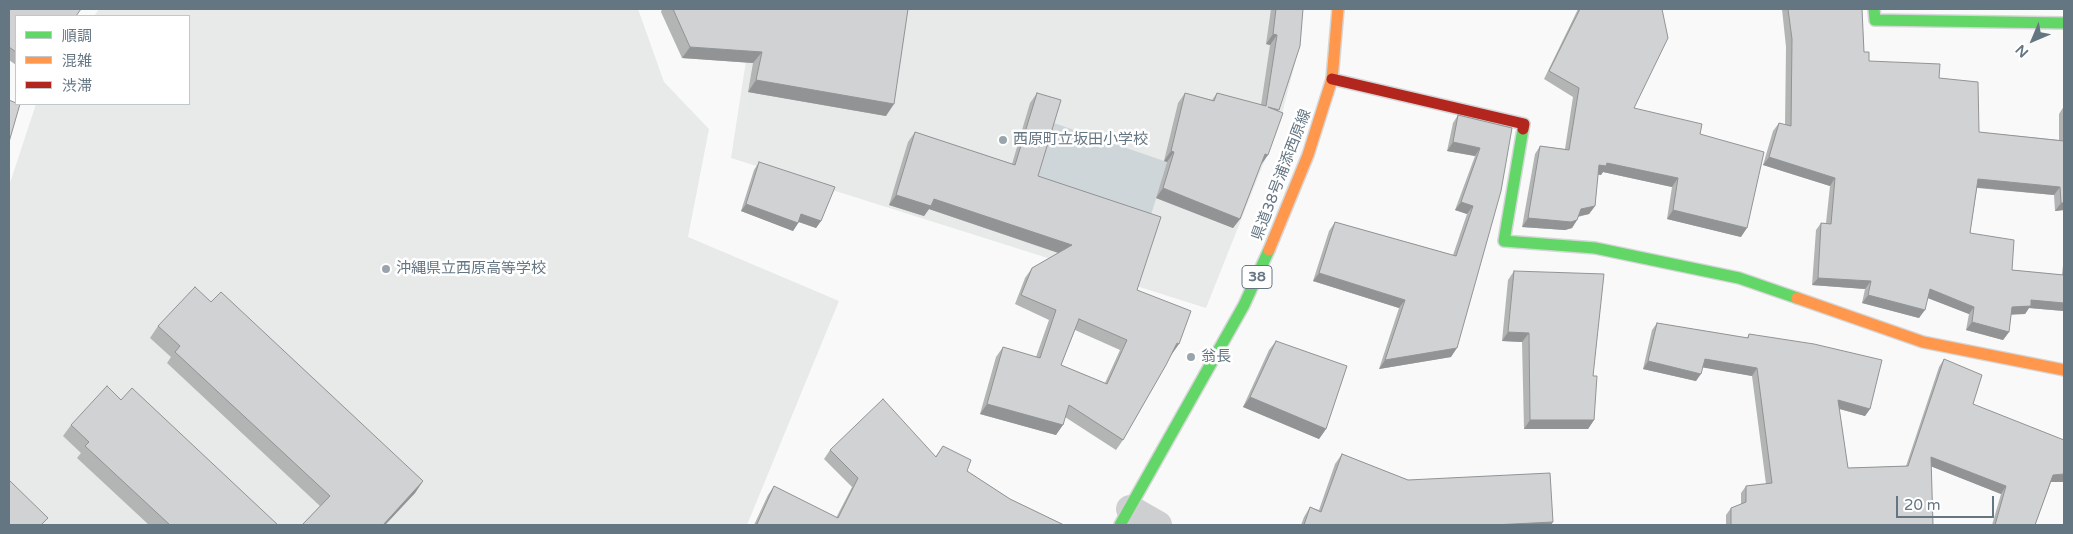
<!DOCTYPE html>
<html>
<head>
<meta charset="utf-8">
<style>
	body { margin:0 }
	#map { position:relative; width:2073px; height:534px; overflow:hidden; background:#f9f9f9; font-family:"Varela Round","Noto Sans JP",sans-serif }
	canvas { display:block }
	.frame { position:absolute; inset:0; border:10px solid #657683; pointer-events:none }
	.legend { position:absolute; left:15px; top:15px; width:175px; height:90px; box-sizing:border-box; background:#fff; border:1px solid #c1c8cd; margin:0; padding:6px 9px; list-style:none; font-size:15px; color:#657683 }
	.legend li { display:flex; align-items:center; gap:10px; height:25px }
	.legend b { width:25px; border:1px solid #c1c8cd }
	.north { position:absolute; left:2008px; top:15px; width:50px; height:50px; -webkit-text-stroke:4px #fff; paint-order:stroke; rotate:225deg; font-size:14px; font-weight:700; line-height:20px; text-align:center; color:#657683 }
	.north::after { content:''; display:block; margin:auto; width:18px; height:22px; background:#657683; clip-path:polygon(50% 0,100% 100%,50% 72%,0 100%) }
	.scale { position:absolute; left:1896px; top:496px; width:98px; height:22px; box-sizing:border-box; border:2px solid #657683; border-top:0; padding-left:6px; font-size:15px; line-height:18px; white-space:nowrap; color:#657683; -webkit-text-stroke:4px #fff; paint-order:stroke }
</style>
</head>
<body>
<div id="map">
<canvas width="2073" height="534"></canvas>
<div class="frame"></div>
<ul class="legend">
<li><b style="height:6px;background:#63d668"></b>順調</li>
<li><b style="height:6px;background:#ff974d"></b>混雑</li>
<li><b style="height:6px;background:#b3261e"></b>渋滞</li>
</ul>
<div class="north">N</div>
<div class="scale">20 m</div>
</div>
<script>
const ctx = document.querySelector('canvas').getContext('2d');
ctx.lineJoin = 'round';
function paint(path, color) { ctx.fillStyle = color; ctx.fill(path, 'evenodd'); }
const shape = rows => new Path2D(rows.map(r => 'M' + r).join(''));
function stroke(path, color, width, dash) { ctx.strokeStyle = color; ctx.lineWidth = width; ctx.lineCap = dash ? 'butt' : 'round'; ctx.setLineDash(dash || []); ctx.stroke(path); }
function drawText(font, color, halo, rows, align = 'center') {
  ctx.font = font + ' "Varela Round","Noto Sans JP",sans-serif'; ctx.lineWidth = 5; ctx.setLineDash([]); ctx.textBaseline = 'middle'; ctx.strokeStyle = halo; ctx.fillStyle = color; for (const [text, x, y, turn = 0] of rows) {
    ctx.save(); ctx.translate(x, y); ctx.rotate((+turn || 0) * Math.PI / 180); ctx.textAlign = isNaN(turn) ? turn : align; if (halo) ctx.strokeText(text, 0, 0); ctx.fillText(text, 0, 0); ctx.restore();
  }
}
paint(shape([
	[99,9,638,9,664,82,709,129,688,237,839,301,747,525,9,525,9,186,36,104,189,104,189,16,94,16],
	[754,9,1299,9,1297,55,1280,122,1206,308,731,158]
]), '#e8e9e9');
paint(shape([
	[1051,122,1167,162,1148,225,1031,186]
]), '#ced6d9');
const fast = shape([
	[1874,9,1875,20,2064,23],
	[1523,129,1504,241,1595,248,1739,278,1797,298],
	[1120,525,1244,305,1269,250]
]);
const slow = shape([
	[1269,250,1308,155,1332,79,1338,9],
	[1797,298,1923,342,2064,370]
]);
const jam = shape([
	[1332,79,1524,124,1523,129]
]);
stroke(fast, '#d5d6d7', 14);
stroke(slow, '#d5d6d7', 14);
stroke(jam, '#d5d6d7', 14);
stroke(shape([
	[1130,509,1158,525]
]), '#cecfd0', 28);
stroke(fast, '#63d668', 11);
stroke(slow, '#ff974d', 11);
stroke(jam, '#b3261e', 11);
paint(shape([
	[9,9,16,16,16,65,9,60],
	[662,9,908,9,886,116,748,92,753,63,682,58,661,12],
	[1271,9,1303,9,1278,111,1261,164,1240,219,1233,228,1156,198,1167,162,1164,161,1178,103,1185,93,1212,100,1217,93,1261,105,1270,45,1266,44],
	[1578,9,1662,9,1634,108,1700,134,1741,237,1667,219,1672,187,1603,172,1601,175,1598,174,1595,206,1589,214,1578,217,1577,220,1572,228,1565,230,1522,227,1535,154,1540,146,1565,149,1573,97,1544,79],
	[1782,9,1862,9,1864,52,1869,61,1939,78,1979,132,2059,140,2059,114,2064,106,2064,210,2055,211,2054,195,1977,188,1970,233,2012,270,2062,275,2064,255,2064,311,2029,308,2025,314,2011,314,2009,332,2003,340,1966,330,1969,314,1928,298,1919,318,1862,303,1865,289,1812,285,1816,230,1821,223,1826,223,1830,186,1763,165,1773,131,1779,123,1785,125,1786,47],
	[1037,93,1038,176,1137,290,1172,354,1123,440,1116,450,1065,417,1056,435,980,414,996,357,1003,347,1036,357,1049,320,1015,304,1025,278,1032,268,1058,253,929,209,924,216,889,205,908,142,915,132,1012,164,1030,103],
	[1075,330,1120,350,1105,383,1061,365],
	[1458,115,1512,128,1451,357,1379,369,1399,308,1313,281,1329,231,1335,222,1453,255,1467,214,1455,210,1475,156,1447,151,1453,123],
	[759,162,821,221,816,228,799,222,793,231,741,211,754,170],
	[1514,271,1594,420,1588,429,1524,429,1522,342,1502,341,1508,280],
	[211,302,423,481,415,493,385,525,302,525,320,506,167,363,171,357,150,338,158,326],
	[1657,323,1747,338,1749,334,1870,409,1865,416,1839,409,1848,468,1906,466,1939,367,1944,359,1973,404,2051,482,2035,525,1992,525,2001,494,1931,466,1933,525,1726,525,1726,515,1731,508,1741,504,1741,493,1746,486,1766,484,1752,376,1703,367,1696,381,1643,369,1652,330],
	[1276,341,1326,429,1319,439,1243,407,1269,350],
	[121,400,278,525,149,525,77,458,81,453,63,436,71,425],
	[943,446,967,471,1010,499,1064,525,754,525,768,495,774,486,836,518,852,487,824,459,830,450,936,456],
	[1342,454,1408,480,1551,525,1301,525,1304,517,1310,507,1319,510,1335,464]
]), '#b3b5b5');
paint(shape([
	[1273,34,1277,35,1270,45,1266,44],
	[690,47,762,52,753,63,682,58],
	[756,80,894,104,886,116,748,92],
	[1453,142,1480,148,1475,156,1447,151],
	[1171,151,1174,152,1167,162,1164,161],
	[1265,154,1268,155,1261,165],
	[1769,157,1835,178,1830,186,1763,165],
	[1607,163,1678,178,1672,187,1603,172,1601,175,1594,174,1599,165],
	[1978,179,2060,187,2054,195,1972,187],
	[1163,188,1240,219,1233,228,1156,198],
	[896,195,934,199,1072,245,1065,255,929,209,924,216,889,205],
	[1461,202,1473,206,1467,214,1455,210],
	[2061,203,2064,203,2064,210,2055,211],
	[746,204,798,223,793,231,741,211],
	[1595,206,1589,214,1575,217,1581,209],
	[1673,210,1747,228,1741,237,1667,219],
	[801,214,821,221,816,228,796,221],
	[1528,218,1577,220,1572,228,1565,230,1522,227],
	[1319,273,1405,300,1399,308,1313,281],
	[1818,278,1871,281,1865,289,1812,285],
	[1930,289,1974,307,1969,314,1925,297],
	[1868,295,1925,310,1919,318,1862,303],
	[2031,300,2064,303,2064,311,2029,308,2025,314,2007,315,2012,307],
	[1972,322,2009,332,2003,340,1966,330],
	[1508,332,1529,333,1522,342,1502,341],
	[1177,343,1179,344,1172,354,1170,353],
	[1457,348,1451,357,1379,369,1385,360],
	[1705,359,1757,368,1752,376,1700,367],
	[1648,361,1701,374,1696,381,1643,369],
	[1250,397,1326,429,1319,439,1243,407],
	[1838,400,1870,409,1865,416,1833,407],
	[987,404,1063,425,1056,435,980,414],
	[1530,420,1594,420,1588,429,1524,429],
	[1931,457,2006,486,2001,494,1925,464],
	[2064,474,2064,482,2048,482,2053,475],
	[423,481,415,493,385,525,383,525],
	[1553,522,1551,525,1493,525]
]), '#929394');
const building = shape([
	[9,9,81,9,76,16,16,16,16,52,9,47,9,9],
	[673,9,908,9,894,104,756,80,762,52,690,47,673,9],
	[1276,9,1303,9,1300,46,1279,110,1268,107,1283,113,1268,155,1265,154,1240,219,1163,188,1174,152,1171,151,1185,93,1214,101,1217,93,1266,106,1277,35,1273,34,1276,9],
	[1580,9,1662,9,1668,38,1634,108,1702,124,1700,134,1764,152,1747,228,1673,210,1678,178,1607,163,1606,166,1599,165,1595,206,1581,209,1577,220,1571,222,1528,218,1540,146,1569,150,1579,88,1549,71,1580,9],
	[1788,9,1862,9,1864,52,1869,52,1869,61,1940,64,1939,78,1978,82,1979,132,2064,141,2064,203,2061,203,2060,187,1978,179,1970,233,2014,240,2012,270,2064,275,2064,303,2031,300,2031,306,2012,307,2009,332,1972,322,1974,307,1930,289,1925,310,1868,295,1871,281,1818,278,1821,223,1831,224,1835,178,1769,157,1779,123,1791,126,1792,39,1788,9],
	[1037,93,1061,100,1038,176,1161,217,1137,290,1191,311,1179,344,1177,343,1166,365,1123,440,1069,405,1063,425,987,404,1003,347,1040,358,1056,310,1021,295,1032,268,1072,245,934,199,931,206,896,195,915,132,1015,165,1037,93],
	[1079,319,1127,340,1107,384,1061,365,1079,319],
	[9,100,16,103,16,104,20,104,9,142,9,100],
	[1458,115,1512,128,1501,191,1457,348,1385,360,1405,300,1319,273,1335,222,1456,256,1473,206,1461,202,1480,148,1453,142,1458,115],
	[759,162,835,187,821,221,801,214,798,223,746,204,759,162],
	[1514,271,1604,274,1593,376,1597,376,1594,420,1530,420,1529,333,1508,332,1514,271],
	[195,287,211,302,221,292,423,481,383,525,302,525,330,496,175,352,180,346,158,326,195,287],
	[1657,323,1748,338,1749,334,1814,344,1882,360,1870,409,1838,400,1848,468,1908,466,1944,359,1982,375,1973,404,2064,440,2064,474,2053,475,2035,525,1995,525,2006,486,1931,457,1933,525,1731,525,1731,508,1746,502,1746,486,1772,483,1757,368,1705,359,1701,374,1648,361,1657,323],
	[1276,341,1347,366,1326,429,1250,397,1276,341],
	[107,386,121,400,132,388,278,525,170,525,85,446,89,442,71,425,107,386],
	[883,399,936,457,943,446,971,460,967,471,1010,499,1064,525,760,525,757,524,774,486,838,518,858,478,830,450,883,399],
	[1342,454,1408,480,1550,473,1553,522,1493,525,1304,525,1310,507,1321,512,1342,454],
	[9,480,48,518,41,525,9,525,9,480]
]);
paint(building, '#d0d2d3');
stroke(building, '#929394', 1);
for (const [x, y, r, color] of [
	[1003,140,5,"#99a4ac"],
	[386,269,5,"#99a4ac"],
	[1191,357,5,"#99a4ac"]
]) { const dot = new Path2D(); dot.arc(x, y, r, 0, 2 * Math.PI); ctx.fillStyle = color; ctx.fill(dot); stroke(dot, '#fff', 2); }
for (const [x, y, w] of [
	[1257,277,30]
]) { const box = new Path2D(); box.roundRect(x - w / 2, y - 11.5, w, 23, 4); ctx.fillStyle = '#fff'; ctx.fill(box); stroke(box, '#657683', 1); }
drawText('bold 14px', '#657683', null, [
	["38",1257,277]
]);
drawText('15px', '#657683', '#fff', [
	["西原町立坂田小学校",1013,140],
	["沖縄県立西原高等学校",396,269],
	["翁長",1201,357]
], 'left');
drawText('15px', '#657683', '#fff', [
	["県道38号浦添西原線",1282,175,-69]
]);
</script>
</body>
</html>
